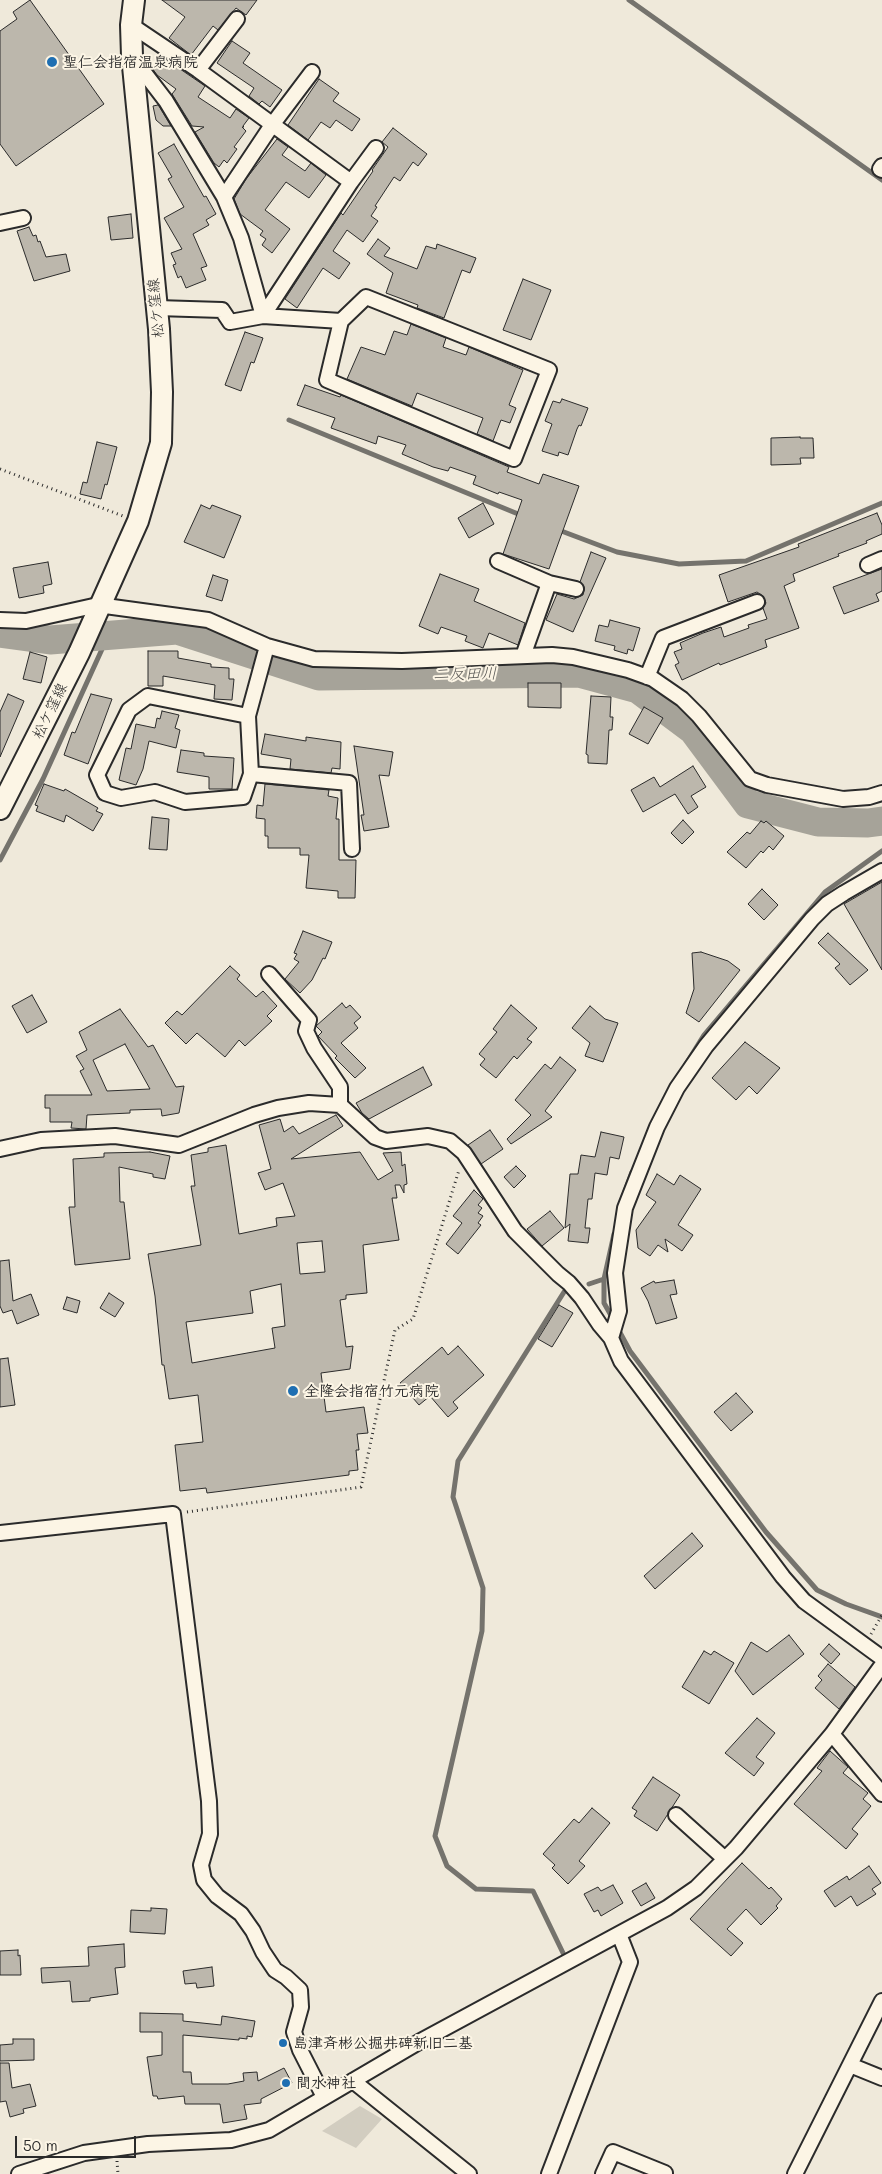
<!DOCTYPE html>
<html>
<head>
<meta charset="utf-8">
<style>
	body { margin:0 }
	#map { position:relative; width:882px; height:2174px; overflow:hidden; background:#efe9da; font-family:Mali,sans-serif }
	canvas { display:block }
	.scale { position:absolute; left:15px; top:2136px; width:121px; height:22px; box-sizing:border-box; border:2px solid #2b2b2b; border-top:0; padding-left:6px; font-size:15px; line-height:18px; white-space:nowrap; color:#2b2b2b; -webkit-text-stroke:4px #fcf5e5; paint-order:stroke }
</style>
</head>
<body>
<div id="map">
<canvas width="882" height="2174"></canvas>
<div class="scale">50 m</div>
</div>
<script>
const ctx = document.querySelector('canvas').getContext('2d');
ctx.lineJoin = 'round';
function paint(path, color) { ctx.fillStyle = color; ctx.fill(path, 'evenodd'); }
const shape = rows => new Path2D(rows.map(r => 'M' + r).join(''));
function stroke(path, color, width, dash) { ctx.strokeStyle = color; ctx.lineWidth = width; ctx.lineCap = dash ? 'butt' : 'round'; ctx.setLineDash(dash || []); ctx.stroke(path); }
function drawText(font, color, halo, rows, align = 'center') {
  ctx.font = font + ' Mali,"Klee One",sans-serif'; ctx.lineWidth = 4; ctx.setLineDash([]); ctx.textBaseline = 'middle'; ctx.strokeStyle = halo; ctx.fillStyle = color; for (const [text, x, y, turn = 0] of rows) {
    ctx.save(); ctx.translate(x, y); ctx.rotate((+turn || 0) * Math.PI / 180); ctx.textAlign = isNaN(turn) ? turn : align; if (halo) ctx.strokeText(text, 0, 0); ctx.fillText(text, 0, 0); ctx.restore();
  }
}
paint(shape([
	[360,2106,382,2119,356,2148,322,2131]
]), '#d2cdc0');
stroke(shape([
	[629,0,882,180],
	[289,420,523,516],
	[556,529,617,552,679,564,746,561,882,503],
	[0,860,43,779,108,636],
	[686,1064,704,1035,825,892,882,851],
	[623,1197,632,1172],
	[604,1279,604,1303,613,1319],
	[589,1284,604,1279,614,1234],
	[564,1292,458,1461,453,1497,483,1588,482,1631,435,1836,447,1866,476,1889,533,1891,564,1955],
	[617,1327,630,1351,766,1532,817,1590,846,1604,882,1617]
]), '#75736d', 5);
stroke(shape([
	[0,633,50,640,177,630,319,676,579,673,638,689,693,730,748,804,818,822,868,823,882,821]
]), '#a6a399', 29);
const building = shape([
	[30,0,104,104,16,166,0,144,0,31,17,19,13,12,30,0],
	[162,0,257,0,246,15,236,8,218,30,213,26,191,55,169,38,185,17,162,0],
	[232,41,250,53,243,63,282,90,270,107,262,101,259,104,249,96,254,88,217,63,232,41],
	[161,56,205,86,198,97,230,118,236,109,249,118,243,126,244,127,242,127,246,131,234,147,237,149,227,163,224,160,219,167,214,163,195,132,204,127,192,126,172,94,176,89,157,75,152,68,161,56],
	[319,79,339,93,333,101,360,119,352,131,336,120,330,128,321,122,308,140,288,125,319,79],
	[158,105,159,106,171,126,163,126,156,120,153,106,158,105],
	[393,128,427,154,418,166,413,162,400,181,394,177,375,206,377,207,371,216,378,221,363,242,347,230,333,251,350,263,339,279,323,268,297,308,285,299,341,213,343,215,373,171,372,170,388,147,382,142,393,128],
	[277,139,288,147,282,155,305,171,311,163,326,175,309,198,286,182,265,210,290,229,272,253,262,245,266,239,260,235,263,231,240,214,234,199,246,179,277,139],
	[174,144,204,197,206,196,216,214,206,220,209,225,193,234,207,266,201,268,206,280,186,288,181,276,178,278,173,265,176,264,171,253,182,249,164,218,184,207,168,179,172,177,158,153,174,144],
	[131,214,133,238,111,240,108,217,131,214],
	[29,227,33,236,36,235,38,242,40,241,46,257,66,254,70,271,34,281,17,231,29,227],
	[378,239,390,248,384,256,417,269,426,246,436,249,437,244,476,258,470,273,462,270,444,318,417,308,418,305,386,293,393,273,367,254,378,239],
	[523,279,551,290,531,340,503,330,523,279],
	[411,324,446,338,443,347,466,355,469,347,523,370,509,405,516,408,510,423,501,420,493,441,477,434,483,418,417,393,412,406,347,379,361,347,385,355,394,331,407,335,411,324],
	[245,332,263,338,254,363,251,362,241,391,225,385,245,332],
	[305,385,340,397,341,395,509,467,507,472,539,484,543,474,579,486,549,569,503,554,522,500,499,492,498,494,473,484,476,476,450,467,448,471,433,467,402,454,406,445,378,436,376,444,331,428,335,418,297,405,305,385],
	[562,399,588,408,581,426,579,425,577,429,568,455,559,452,558,456,542,451,552,424,545,421,553,401,560,403,562,399],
	[800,437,800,438,813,438,814,458,800,458,801,464,771,465,771,438,800,437],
	[97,442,117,447,107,485,105,484,101,499,80,494,83,482,87,483,97,442],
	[483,503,494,524,469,538,458,518,483,503],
	[201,505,210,509,212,505,241,516,224,558,184,542,201,505],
	[877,513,882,525,882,534,866,541,867,543,838,554,839,556,793,574,795,581,784,586,799,628,765,640,767,647,720,665,719,663,682,680,675,665,679,663,674,652,682,649,680,643,703,633,721,627,724,637,749,628,748,625,767,619,763,608,766,603,763,596,757,592,728,602,719,575,799,547,798,544,877,513],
	[591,552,606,558,573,632,546,620,557,594,574,599,583,595,584,587,580,582,591,552],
	[48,562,52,584,43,586,44,593,19,598,13,568,48,562],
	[882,569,882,591,876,594,879,601,844,614,833,587,882,569],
	[440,574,479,589,474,601,525,623,518,645,489,633,483,648,465,641,467,636,441,627,438,634,419,626,440,574],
	[213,575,228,580,222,601,206,596,213,575],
	[610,620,640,628,633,651,628,649,627,654,614,650,615,646,595,641,599,625,608,627,610,620],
	[148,651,178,651,178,658,211,664,211,667,229,668,229,679,234,679,232,700,214,699,215,685,163,676,163,686,148,686,148,651],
	[30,652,47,657,41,683,23,679,30,652],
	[528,683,561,683,561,708,528,707,528,683],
	[8,694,24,701,0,757,0,712,8,694],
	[91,694,112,699,88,764,64,755,72,732,75,733,91,694],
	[591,696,611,697,610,717,613,717,612,730,609,730,607,764,588,763,588,755,586,754,591,696],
	[644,707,663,718,648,744,629,734,644,707],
	[162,711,179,715,175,728,180,730,176,748,149,741,143,769,136,785,119,780,126,748,131,749,136,724,155,728,157,718,160,719,162,711],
	[265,734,306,741,306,737,341,742,340,769,332,768,331,773,290,769,291,759,261,754,265,734],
	[354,746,393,752,389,776,379,775,389,827,364,831,361,815,364,815,354,746],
	[181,750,204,753,204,756,234,758,232,789,209,789,209,777,177,772,181,750],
	[693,766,706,787,691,796,698,807,688,814,675,794,643,812,631,790,654,777,660,787,693,766],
	[44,784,64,791,65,789,98,808,96,811,103,814,93,831,66,815,64,822,36,811,38,806,35,805,44,784],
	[265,784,329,790,328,796,338,798,336,819,339,819,339,860,356,860,355,898,338,898,338,891,306,888,309,855,300,855,300,848,268,848,268,836,265,836,265,819,256,818,257,805,263,806,265,784],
	[152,817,169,819,167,850,149,849,152,817],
	[683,820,694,832,682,844,671,833,683,820],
	[761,821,764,823,766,821,784,836,773,850,769,846,763,853,761,851,746,868,727,852,747,832,750,834,761,821],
	[882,882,882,970,844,904,882,882],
	[762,889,778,905,764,920,748,904,762,889],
	[303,931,332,942,325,959,323,958,312,980,300,993,285,979,299,962,294,959,297,954,294,953,303,931],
	[828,933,868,970,850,985,835,968,840,964,818,943,828,933],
	[701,952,728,961,740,970,699,1022,686,1013,694,989,692,953,701,952],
	[230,966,240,975,237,979,256,997,263,991,277,1006,267,1016,272,1021,245,1046,239,1040,225,1057,197,1033,186,1044,165,1023,177,1011,182,1015,230,966],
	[32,995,47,1022,27,1033,12,1006,32,995],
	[342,1003,346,1008,350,1005,361,1017,354,1023,358,1028,341,1043,366,1068,355,1078,335,1058,337,1056,318,1036,322,1032,316,1026,342,1003],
	[511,1005,537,1028,527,1039,532,1042,517,1059,514,1056,496,1078,480,1065,485,1059,479,1054,497,1032,493,1029,511,1005],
	[590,1006,605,1019,618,1023,603,1062,585,1056,590,1043,572,1028,590,1006],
	[120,1009,148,1047,153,1045,176,1087,184,1086,179,1113,162,1116,161,1109,130,1110,130,1113,87,1115,86,1129,71,1128,72,1122,50,1122,50,1108,45,1108,45,1095,92,1095,80,1071,84,1069,76,1056,87,1050,79,1032,120,1009],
	[125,1044,150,1089,107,1091,93,1060,125,1044],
	[745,1042,780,1068,757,1094,749,1086,736,1100,712,1078,745,1042],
	[560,1057,576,1070,545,1111,552,1117,511,1144,507,1139,531,1115,515,1100,545,1064,551,1069,560,1057],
	[423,1067,432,1085,369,1119,362,1113,356,1103,423,1067],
	[336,1115,343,1126,291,1159,360,1152,378,1180,393,1171,383,1153,401,1152,402,1166,405,1164,407,1184,404,1185,404,1193,400,1185,395,1185,397,1198,392,1198,399,1240,363,1245,367,1293,346,1295,346,1299,340,1300,346,1347,353,1346,350,1369,321,1373,326,1412,364,1407,368,1433,357,1434,359,1450,356,1450,358,1470,349,1471,349,1475,207,1493,206,1488,180,1491,175,1445,203,1442,198,1395,169,1399,164,1365,162,1365,155,1296,148,1254,201,1245,191,1186,195,1186,191,1155,208,1152,208,1148,226,1145,239,1234,277,1226,276,1218,295,1216,283,1183,265,1190,258,1173,271,1169,259,1125,280,1119,284,1132,293,1126,299,1134,336,1115],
	[322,1241,325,1272,300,1274,297,1243,322,1241],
	[281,1284,285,1326,272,1328,275,1348,192,1363,186,1322,253,1313,250,1291,281,1284],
	[490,1130,503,1149,481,1164,468,1145,490,1130],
	[601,1132,624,1137,619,1159,610,1157,607,1175,595,1173,592,1199,588,1199,585,1228,590,1228,588,1243,568,1241,570,1224,565,1228,570,1174,578,1174,581,1155,595,1157,601,1132],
	[150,1152,170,1156,165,1179,153,1177,153,1174,119,1167,120,1202,124,1202,130,1259,75,1265,69,1207,75,1207,73,1159,104,1157,104,1153,150,1152],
	[516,1166,526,1176,514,1188,504,1177,516,1166],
	[657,1174,674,1185,680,1175,701,1189,678,1225,693,1235,682,1251,665,1239,668,1252,658,1245,650,1256,638,1248,636,1230,656,1202,646,1195,657,1174],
	[474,1190,483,1199,478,1205,482,1208,478,1213,483,1216,478,1223,481,1225,458,1254,446,1244,462,1223,453,1216,474,1190],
	[550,1211,564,1228,542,1246,527,1229,550,1211],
	[9,1260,13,1301,31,1294,39,1315,17,1324,12,1310,3,1313,0,1306,0,1261,9,1260],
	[674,1280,677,1294,670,1295,677,1318,656,1324,648,1301,641,1288,654,1281,655,1283,674,1280],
	[109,1293,124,1303,115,1317,100,1308,109,1293],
	[67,1297,80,1301,77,1313,63,1309,67,1297],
	[559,1305,573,1313,552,1347,538,1339,559,1305],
	[458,1346,484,1375,453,1402,458,1408,448,1417,430,1396,419,1405,400,1383,442,1347,448,1355,458,1346],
	[8,1358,15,1405,0,1407,0,1359,8,1358],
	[736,1393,753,1412,731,1431,714,1412,736,1393],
	[692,1533,703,1546,655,1589,644,1576,692,1533],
	[789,1635,804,1654,753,1695,735,1671,751,1642,767,1652,789,1635],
	[829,1644,840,1654,831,1664,820,1654,829,1644],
	[704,1651,711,1655,714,1651,734,1663,709,1704,682,1687,704,1651],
	[828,1664,855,1687,839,1709,815,1688,822,1680,818,1676,828,1664],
	[757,1718,775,1733,756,1757,764,1763,754,1776,725,1753,757,1718],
	[830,1751,848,1767,843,1773,868,1793,863,1799,871,1806,852,1829,858,1834,846,1849,794,1804,822,1771,817,1768,830,1751],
	[653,1777,680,1795,657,1831,634,1816,637,1811,632,1808,653,1777],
	[592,1808,610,1823,579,1861,585,1866,568,1884,552,1868,555,1865,543,1854,574,1819,579,1823,592,1808],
	[742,1863,769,1889,771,1887,782,1899,776,1906,778,1908,761,1925,746,1909,727,1929,743,1943,731,1956,690,1919,742,1863],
	[869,1866,881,1883,872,1889,876,1894,857,1906,851,1896,835,1907,824,1891,847,1876,849,1880,869,1866],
	[646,1883,655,1898,641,1906,632,1891,646,1883],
	[613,1885,623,1903,601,1916,598,1910,594,1912,584,1894,598,1887,601,1891,613,1885],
	[151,1908,167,1909,165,1934,130,1932,131,1910,151,1911,151,1908],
	[124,1944,125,1967,115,1968,118,1994,90,1998,90,2001,72,2002,70,1981,42,1983,41,1968,89,1966,88,1947,124,1944],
	[18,1950,18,1956,20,1955,21,1975,0,1975,0,1951,18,1950],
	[212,1967,214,1986,197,1988,196,1983,185,1984,183,1971,212,1967],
	[140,2013,183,2014,183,2021,221,2025,222,2016,255,2021,252,2037,247,2036,247,2039,239,2038,239,2040,183,2035,183,2072,191,2072,192,2084,228,2084,244,2081,243,2073,257,2072,258,2081,284,2068,292,2083,261,2099,261,2103,244,2105,247,2119,223,2123,220,2104,185,2104,184,2096,158,2099,157,2096,153,2096,147,2057,162,2055,162,2032,140,2032,140,2013],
	[13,2039,34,2039,34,2060,0,2061,0,2045,13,2044,13,2039],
	[0,2063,9,2063,12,2088,30,2084,36,2106,23,2109,24,2113,10,2117,6,2101,0,2102,0,2063]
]);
paint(building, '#bcb7ac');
stroke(building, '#2b2b2b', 1);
const street = shape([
	[131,25,198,70,351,182,263,316],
	[133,58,166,101,224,197,241,238,263,316],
	[198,70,237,19],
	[882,166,880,169,882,170],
	[351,182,376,148],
	[224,197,272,125,312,72],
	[0,223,23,218],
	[157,308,222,310,230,322,263,316,341,321,327,380,514,459,549,370,366,297,341,321],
	[498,561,549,583],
	[868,565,882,559],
	[0,620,26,621,98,605,208,620,267,646,314,659,402,661,552,655,573,657,628,670,653,679,682,699,699,716,750,779,767,785,843,799,869,797,882,793],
	[267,646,248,716,148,696,129,710,97,775,105,793,121,798,155,792,185,802,243,797,251,774,349,783,352,849],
	[523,656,549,583,576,589],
	[647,677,663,638,757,602],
	[248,716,251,774],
	[269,974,309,1020,306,1031,314,1048,340,1087,340,1105],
	[0,1149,41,1140,115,1136,179,1145,254,1115,278,1108,309,1103,340,1105,375,1137,386,1141,428,1136,450,1141,464,1153,515,1231,558,1274,569,1283,582,1298,600,1325,611,1338,621,1361,783,1577,804,1601,882,1658],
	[611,1338,619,1311,615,1273,625,1208,657,1127,677,1088,706,1046,812,919,827,904,844,893,882,871],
	[0,1533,173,1514,209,1801,210,1834,201,1865,204,1880,217,1896,241,1914,253,1931,263,1952,275,1970,286,1977,300,1990,301,2007,294,2032,300,2050,324,2097],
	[832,1734,882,1794],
	[676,1815,725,1859],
	[850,2065,882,2078],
	[353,2081,469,2174],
	[19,2174,84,2153,148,2144,231,2140,269,2130,419,2042,667,1908,696,1888,736,1848,832,1734,882,1665],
	[549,2174,630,1962,619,1934],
	[603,2174,613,2152,665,2173],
	[795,2174,882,2001]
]);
const secondary = shape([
	[0,809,79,653,138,521,161,443,162,392,159,329,132,56,131,25,134,0]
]);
stroke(street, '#2b2b2b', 18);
stroke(secondary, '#2b2b2b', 24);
stroke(shape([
	[0,469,123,516],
	[187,1512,361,1487,395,1330,413,1319,459,1170],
	[871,1634,882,1615],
	[117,2161,118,2174]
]), '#2b2b2b', 3, [1, 4]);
stroke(street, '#fcf5e5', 14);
stroke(secondary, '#fcf5e5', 20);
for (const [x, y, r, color] of [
	[52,62,6,"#1f6fb2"],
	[293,1391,6,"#1f6fb2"],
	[283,2043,5,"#1f6fb2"],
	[286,2083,5,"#1f6fb2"]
]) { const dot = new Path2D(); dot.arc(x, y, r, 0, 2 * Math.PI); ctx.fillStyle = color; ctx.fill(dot); stroke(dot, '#fcf5e5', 2); }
drawText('bold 15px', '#2b2b2b', '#fcf5e5', [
	["聖仁会指宿温泉病院",63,62],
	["全隆会指宿竹元病院",304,1391],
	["島津斉彬公掘井碑新旧二基",293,2043],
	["間水神社",296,2083]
], 'left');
drawText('15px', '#2b2b2b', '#fcf5e5', [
	["松ケ窪線",156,308,-95],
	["松ケ窪線",50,711,-64]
]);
drawText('italic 16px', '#565552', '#fcf5e5', [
	["二反田川",465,674,-1]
]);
</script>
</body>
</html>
